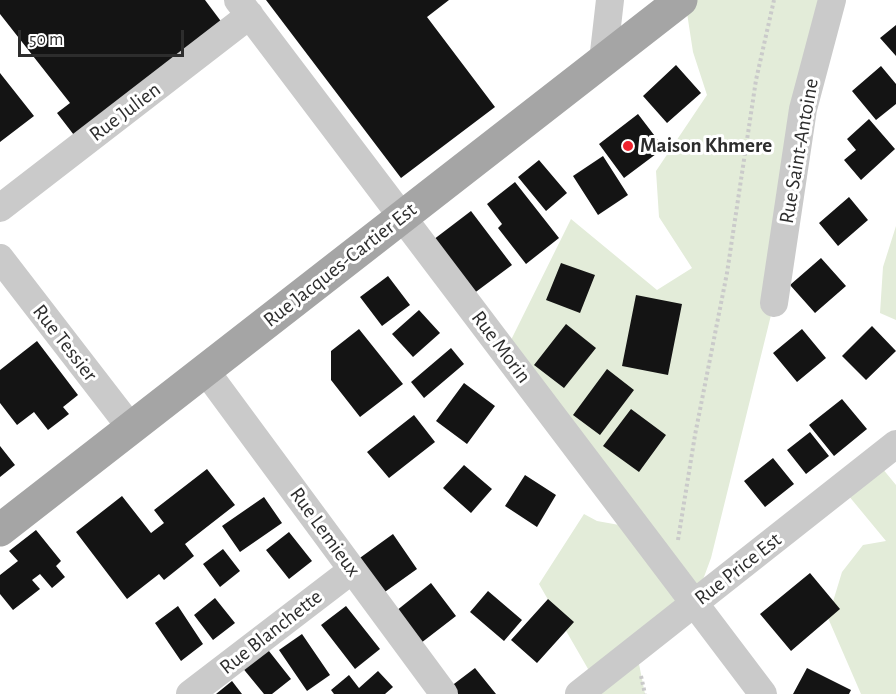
<!DOCTYPE html>
<html>
<head>
<meta charset="utf-8">
<style>
	body { margin:0 }
	#map { position:relative; width:896px; height:694px; overflow:hidden; background:#fff; font-family:"Alegreya Sans",sans-serif }
	canvas { display:block }
	.scale { position:absolute; left:18px; top:30px; width:166px; height:27px; box-sizing:border-box; border:3px solid #2d2d2d; border-top:0; padding-left:8px; font-size:18px; line-height:21px; white-space:nowrap; color:#2d2d2d; -webkit-text-stroke:4px #fff; paint-order:stroke }
</style>
</head>
<body>
<div id="map">
<canvas width="896" height="694"></canvas>
<div class="scale">50 m</div>
</div>
<script>
const ctx = document.querySelector('canvas').getContext('2d');
ctx.lineJoin = 'round';
function paint(path, color) { ctx.fillStyle = color; ctx.fill(path, 'evenodd'); }
const shape = rows => new Path2D(rows.map(r => 'M' + r).join(''));
function stroke(path, color, width, dash) { ctx.strokeStyle = color; ctx.lineWidth = width; ctx.lineCap = dash ? 'butt' : 'round'; ctx.setLineDash(dash || []); ctx.stroke(path); }
function drawText(font, color, halo, rows, align = 'center') {
  ctx.font = font + ' "Alegreya Sans",sans-serif'; ctx.lineWidth = 6; ctx.setLineDash([]); ctx.textBaseline = 'middle'; ctx.strokeStyle = halo; ctx.fillStyle = color; for (const [text, x, y, turn = 0] of rows) {
    ctx.save(); ctx.translate(x, y); ctx.rotate((+turn || 0) * Math.PI / 180); ctx.textAlign = isNaN(turn) ? turn : align; if (halo) ctx.strokeText(text, 0, 0); ctx.fillText(text, 0, 0); ctx.restore();
  }
}
paint(shape([
	[685,0,832,0,774,303,711,558,694,604,636,649,645,694,594,694,595,681,539,584,584,514,597,521,636,528,510,342,571,219,657,290,692,268,659,217,656,171,707,95,693,52],
	[896,226,896,320,880,313,883,267],
	[882,468,896,485,896,694,861,694,828,618,842,572,863,545,886,541,848,495]
]), '#e3ecd9');
paint(shape([
	[0,0,205,0,223,24,77,139,57,113,70,103,0,14],
	[266,0,449,0,427,17,495,107,401,178],
	[896,25,896,56,880,38],
	[676,65,701,93,667,123,643,96],
	[881,66,896,84,896,104,876,120,852,91],
	[0,73,34,116,0,142],
	[638,114,664,148,624,178,599,144],
	[869,119,895,149,861,180,844,160,856,150,847,139],
	[603,156,628,195,598,215,573,176],
	[539,160,567,193,546,211,518,177],
	[515,182,559,238,526,264,498,228,502,224,487,204],
	[849,197,868,220,838,246,819,223],
	[471,211,512,265,469,297,429,243],
	[821,258,846,286,815,313,790,285],
	[561,263,595,275,580,313,546,300],
	[388,276,410,305,382,326,360,297],
	[636,295,682,304,668,375,622,366],
	[419,310,440,333,413,357,392,334],
	[566,324,596,348,564,388,534,365],
	[872,326,896,351,866,380,842,356],
	[359,329,403,384,360,417,331,380,331,351],
	[802,329,826,358,797,382,773,353],
	[37,341,78,395,63,407,69,414,48,430,34,412,17,425,0,403,0,370],
	[451,348,464,364,424,398,411,382],
	[607,369,634,390,600,435,573,415],
	[464,383,495,406,467,444,436,421],
	[842,399,867,429,834,456,809,425],
	[631,409,666,435,639,472,603,446],
	[414,415,435,442,389,478,367,452],
	[810,432,829,456,806,474,787,450],
	[0,446,15,465,0,477],
	[773,458,794,484,765,507,744,481],
	[464,465,492,489,471,513,443,488],
	[207,469,235,505,185,544,194,556,164,580,159,574,127,599,76,532,122,496,151,533,164,523,154,510],
	[525,475,556,495,537,527,505,506],
	[264,497,282,523,240,552,222,526],
	[36,530,61,561,56,566,65,577,52,588,40,574,32,580,40,589,13,610,0,594,0,575,18,561,9,551],
	[289,532,312,561,289,579,266,550],
	[393,534,417,569,382,594,357,560],
	[223,549,240,571,220,587,203,564],
	[810,573,840,609,791,651,760,614],
	[431,583,456,616,421,643,396,611],
	[488,591,522,620,504,641,470,612],
	[215,598,235,623,213,640,194,615],
	[548,599,574,622,537,663,511,640],
	[178,606,203,644,181,661,155,623],
	[346,606,380,649,355,669,321,625],
	[302,634,330,675,307,691,279,650],
	[265,646,291,679,272,694,264,694,241,666],
	[475,668,496,694,456,694,450,687],
	[807,668,851,690,849,694,793,694],
	[378,671,393,687,385,694,334,694,331,690,349,675,359,688],
	[232,681,242,694,216,694]
]), '#141414');
stroke(shape([
	[678,540,695,435,727,273,756,80,774,0],
	[641,676,645,694]
]), '#cacaca', 4, [3, 3]);
stroke(shape([
	[238,0,763,694],
	[603,61,610,0],
	[0,208,250,15],
	[0,258,131,428],
	[774,303,803,109,832,0],
	[205,370,444,694],
	[190,694,352,570],
	[579,694,896,444]
]), '#cacaca', 28);
stroke(shape([
	[0,530,681,0]
]), '#a5a5a5', 33);
for (const [x, y, r, color] of [
	[628,146,6,"#f0222d"]
]) { const dot = new Path2D(); dot.arc(x, y, r, 0, 2 * Math.PI); ctx.fillStyle = color; ctx.fill(dot); stroke(dot, '#fff', 2); }
drawText('21px', '#2d2d2d', '#fff', [
	["Rue Julien",125,112,-37],
	["Rue Saint-Antoine",799,151,-80],
	["Rue Jacques-Cartier Est",340,265,-38],
	["Rue Tessier",65,343,52],
	["Rue Morin",501,347,53],
	["Rue Lemieux",325,532,54],
	["Rue Price Est",738,569,-38],
	["Rue Blanchette",271,632,-38]
]);
drawText('bold 21px', '#2d2d2d', '#fff', [
	["Maison Khmere",640,146]
], 'left');
</script>
</body>
</html>
